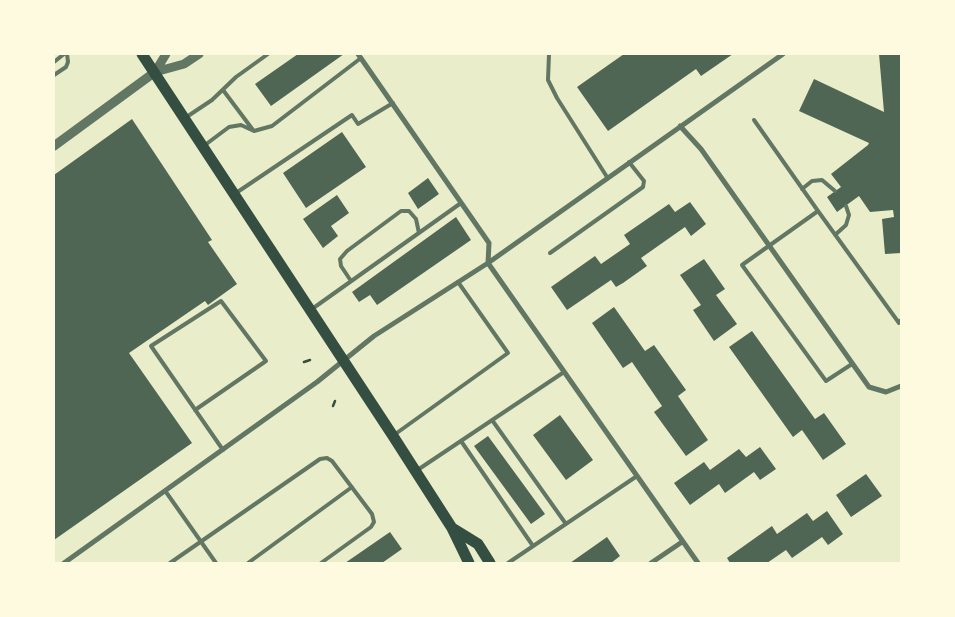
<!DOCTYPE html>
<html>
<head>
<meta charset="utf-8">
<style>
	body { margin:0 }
	#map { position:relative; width:955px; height:617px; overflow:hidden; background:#e9edc9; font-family:Manrope,sans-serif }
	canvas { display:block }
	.frame { position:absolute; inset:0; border:55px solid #fefae0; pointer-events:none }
</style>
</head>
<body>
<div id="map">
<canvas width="955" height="617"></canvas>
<div class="frame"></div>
</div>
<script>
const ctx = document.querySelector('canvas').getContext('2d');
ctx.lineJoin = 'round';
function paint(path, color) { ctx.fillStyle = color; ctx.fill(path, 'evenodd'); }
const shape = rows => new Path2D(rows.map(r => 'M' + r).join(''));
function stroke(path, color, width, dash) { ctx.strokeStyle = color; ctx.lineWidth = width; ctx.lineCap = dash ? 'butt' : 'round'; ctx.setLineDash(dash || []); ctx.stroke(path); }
paint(shape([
	[298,54,344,54,271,106,255,84],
	[624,54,733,54,701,76,696,69,608,131,577,87],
	[879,54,901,54,901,253,885,254,882,219,894,217,893,210,870,212,859,196,837,212,827,197,841,187,831,174,868,145,869,143,799,111,814,79,884,112],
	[132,119,212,240,208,242,237,284,208,305,205,301,129,353,192,443,54,540,54,175],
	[342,132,366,167,306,208,283,173],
	[428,178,439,194,418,209,408,193],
	[337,195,349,213,331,226,338,236,323,248,303,219],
	[690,202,706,224,691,236,685,227,641,258,647,266,623,283,616,287,611,280,567,310,551,287,595,256,601,264,630,244,624,235,669,204,675,212],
	[456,217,471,240,377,305,370,295,359,302,352,292],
	[704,259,725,289,716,295,737,324,714,341,693,310,701,305,680,275],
	[614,307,645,351,654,345,686,390,678,396,708,440,686,456,654,412,662,406,634,365,632,362,623,368,592,323],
	[752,331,815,419,824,413,846,444,823,460,802,430,793,437,729,347],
	[560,415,593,460,566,480,533,435],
	[488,436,545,514,531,524,474,446],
	[760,447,776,469,760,480,754,472,725,493,719,484,690,505,674,483,704,462,710,470,739,449,746,457],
	[866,474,882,496,851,517,836,495],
	[827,511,843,534,828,545,822,537,792,558,786,550,767,563,730,563,727,558,772,526,777,534,807,513,813,521],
	[390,532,402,549,382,563,345,563],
	[607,537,620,556,611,563,570,563]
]), '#4f6655');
stroke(shape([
	[304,362,310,360],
	[333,406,335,401]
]), '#344e41', 2.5);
stroke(shape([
	[549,54,548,80,557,98,607,177],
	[54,62,64,54],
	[54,75,66,67,68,62,67,54],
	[223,90,253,130],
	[185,118,212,100,236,77,268,54],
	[754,120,818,211],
	[205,145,229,127,241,125,254,131,272,126,361,58],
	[802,189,812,181,822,180,835,191],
	[236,193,352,115,358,124,393,103],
	[835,235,846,225,849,215,846,206],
	[550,253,643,187,644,181,629,162],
	[351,281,341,266,340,259,347,251,401,211,409,211,416,219,419,233],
	[312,309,461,203],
	[852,364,826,381,742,265,818,211,899,323,901,320],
	[195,410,266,361,221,301,151,346,223,450],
	[492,420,566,524],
	[394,435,508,353,458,282],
	[461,441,533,546],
	[416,471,564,372],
	[166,492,216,563],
	[170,563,320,459,327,458,332,461,372,514,374,522,371,527,321,563],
	[248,563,352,487],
	[508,563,637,476]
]), '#617663', 4);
stroke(shape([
	[358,54,489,243,488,263,698,563],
	[680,126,701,149,869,387,886,392,901,386],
	[64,563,317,382,374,336,488,263,783,54],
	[651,563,682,542]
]), '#617663', 5);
stroke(shape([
	[155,72,166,54],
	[54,146,155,72,184,64,199,54]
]), '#617663', 9);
stroke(shape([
	[142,54,393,436,452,528,469,563],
	[452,528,478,544,490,563]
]), '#344e41', 11);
</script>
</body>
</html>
